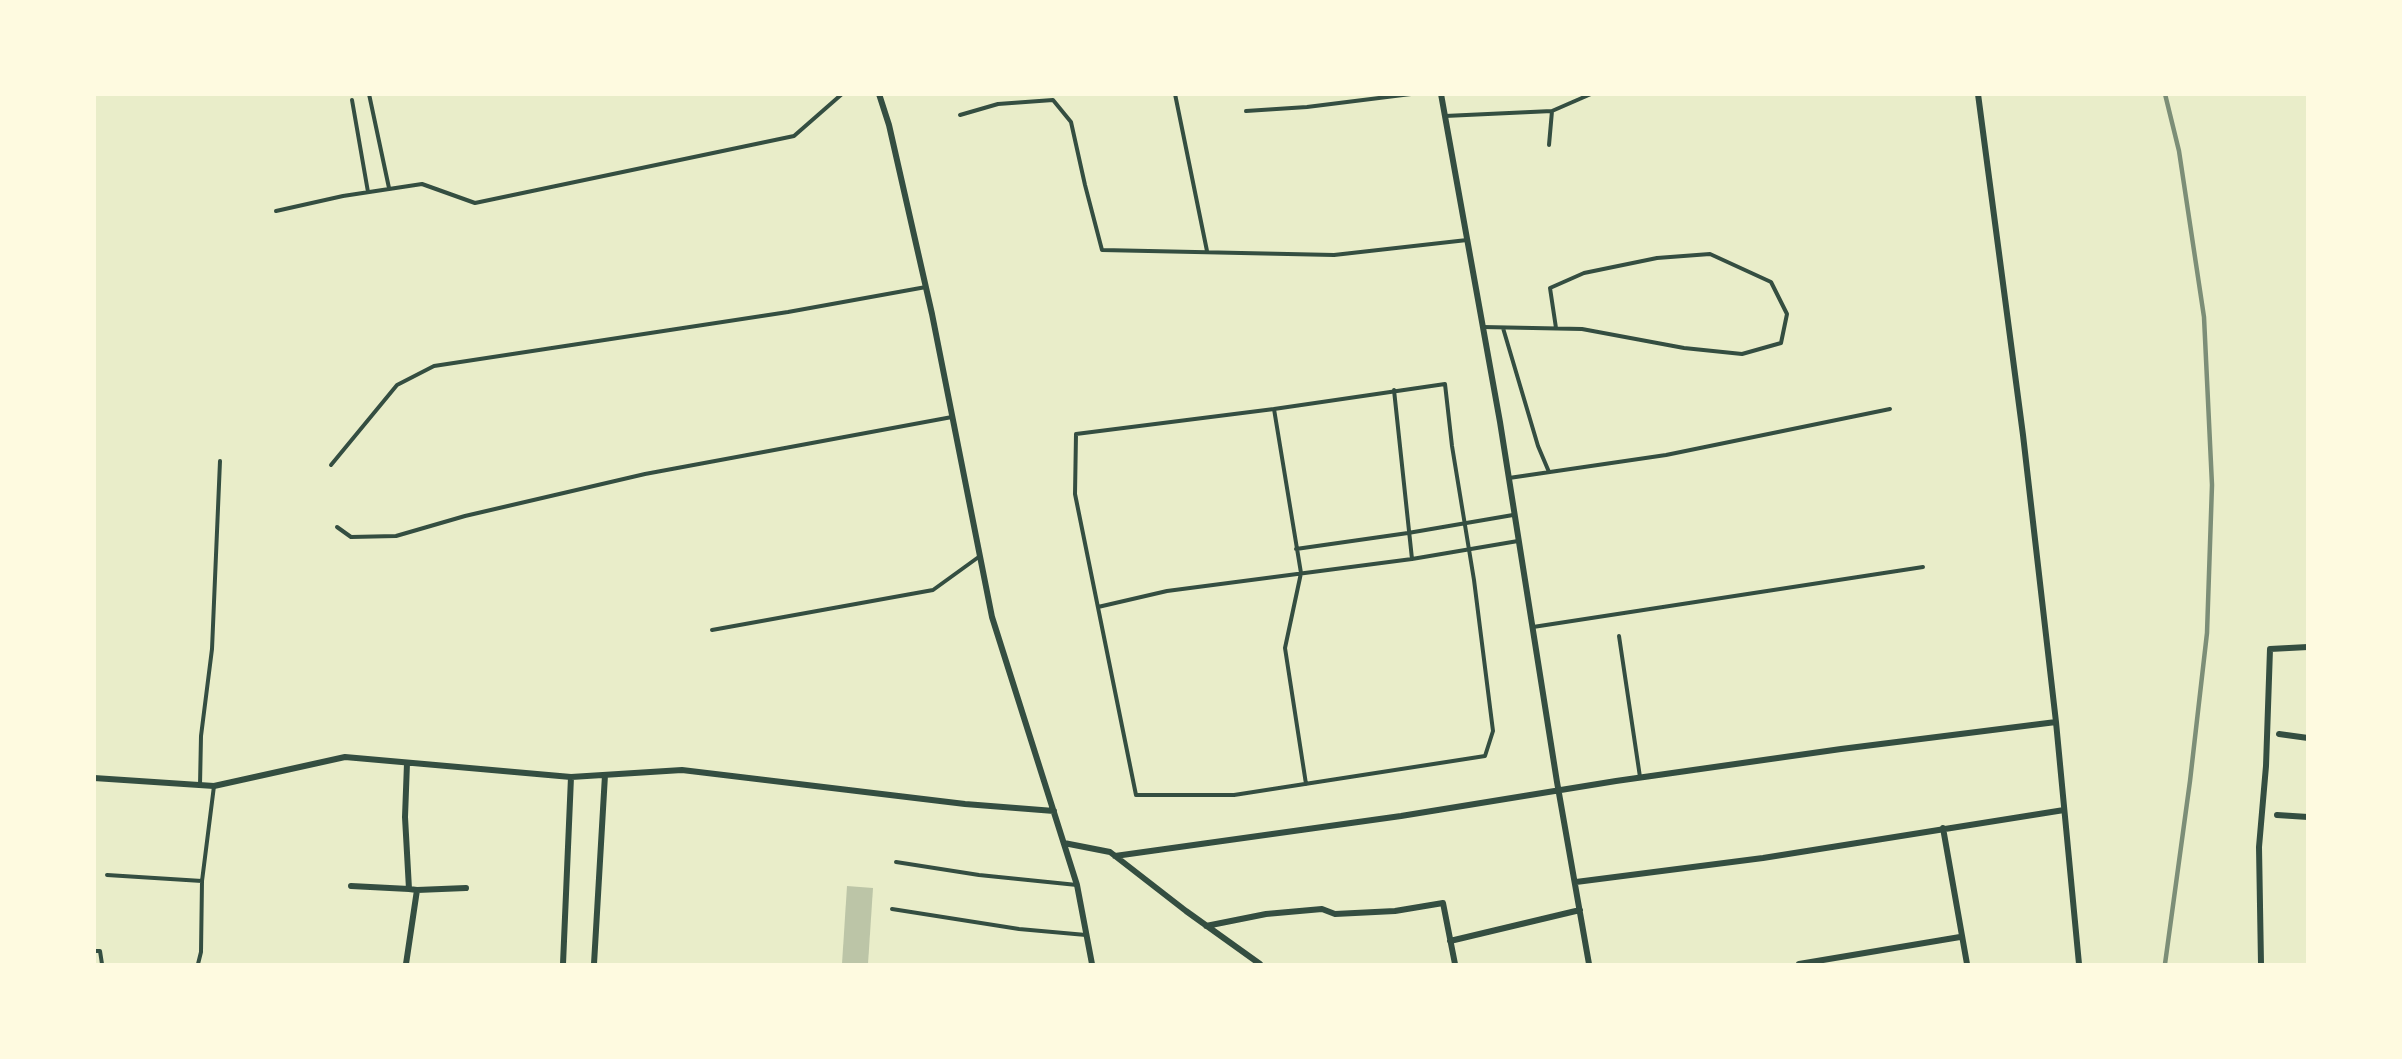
<!DOCTYPE html>
<html>
<head>
<meta charset="utf-8">
<style>
	body { margin:0 }
	#map { position:relative; width:2402px; height:1059px; overflow:hidden; background:#e9edc9; font-family:"Noto Sans",sans-serif }
	canvas { display:block }
	.frame { position:absolute; inset:0; border:96px solid #fefae0; pointer-events:none }
</style>
</head>
<body>
<div id="map">
<canvas width="2402" height="1059"></canvas>
<div class="frame"></div>
</div>
<script>
const ctx = document.querySelector('canvas').getContext('2d');
ctx.lineJoin = 'round';
function paint(path, color) { ctx.fillStyle = color; ctx.fill(path, 'evenodd'); }
const shape = rows => new Path2D(rows.map(r => 'M' + r).join(''));
function stroke(path, color, width, dash) { ctx.strokeStyle = color; ctx.lineWidth = width; ctx.lineCap = dash ? 'butt' : 'round'; ctx.setLineDash(dash || []); ctx.stroke(path); }
paint(shape([
	[847,886,873,888,868,964,842,964]
]), '#bcc5a7');
stroke(shape([
	[369,94,389,188],
	[1175,94,1207,251],
	[352,100,368,192],
	[1246,111,1307,107,1411,94],
	[960,115,998,104,1053,100,1071,122,1085,185,1102,250,1334,255,1467,240],
	[1445,116,1552,111,1591,94],
	[1549,145,1552,111],
	[276,211,343,196,422,184,475,203,794,136,842,94],
	[1483,327,1582,329,1684,348,1742,354,1781,343,1787,314,1771,282,1710,254,1657,258,1584,273,1550,288,1556,328],
	[1503,328,1538,446,1549,472],
	[1445,384,1452,446,1474,580,1493,731,1485,756,1234,795,1136,795,1075,494,1076,434,1274,409,1445,384],
	[1394,390,1412,559],
	[1274,409,1301,573,1285,648,1306,784],
	[331,465,397,385,434,366,788,312,926,287],
	[1509,478,1666,455,1890,409],
	[337,527,351,537,396,536,465,516,645,474,952,417],
	[1296,549,1408,533,1513,515],
	[94,558,94,613],
	[1098,607,1167,591,1412,559,1518,541],
	[1533,627,1923,567],
	[712,630,933,590,980,556],
	[1619,636,1640,777],
	[200,785,201,736,212,649,220,461],
	[896,862,979,875,1077,885],
	[107,875,202,881,214,786],
	[892,909,1019,929,1086,935],
	[94,951,100,951,102,964],
	[198,964,201,952,202,881]
]), '#344e41', 4);
stroke(shape([
	[879,94,889,125,932,314,992,617,1077,885,1092,964],
	[1441,94,1500,422,1557,782,1589,964],
	[1978,94,2023,435,2056,722,2079,964],
	[2279,734,2308,738],
	[94,778,214,786,345,757,571,777,682,770,965,804,1054,811],
	[2277,815,2308,817],
	[1943,828,1967,964],
	[1064,843,1110,852,1186,911,1260,964],
	[1115,856,1401,816,1616,781,1841,749,2056,722],
	[1576,882,1763,858,2064,810],
	[351,886,409,889],
	[417,890,466,888],
	[1206,926,1266,914,1322,909,1335,914,1395,911,1443,903,1455,964],
	[1450,941,1580,910],
	[406,964,417,890,409,889,405,817,407,763],
	[563,964,571,777],
	[594,964,605,775],
	[1799,964,1960,937],
	[2261,964,2259,847,2266,766,2270,649,2308,647]
]), '#344e41', 6);
stroke(shape([
	[2165,94,2179,151,2204,317,2212,485,2207,633,2190,781,2165,964]
]), '#7c8e77', 4.5);
</script>
</body>
</html>
